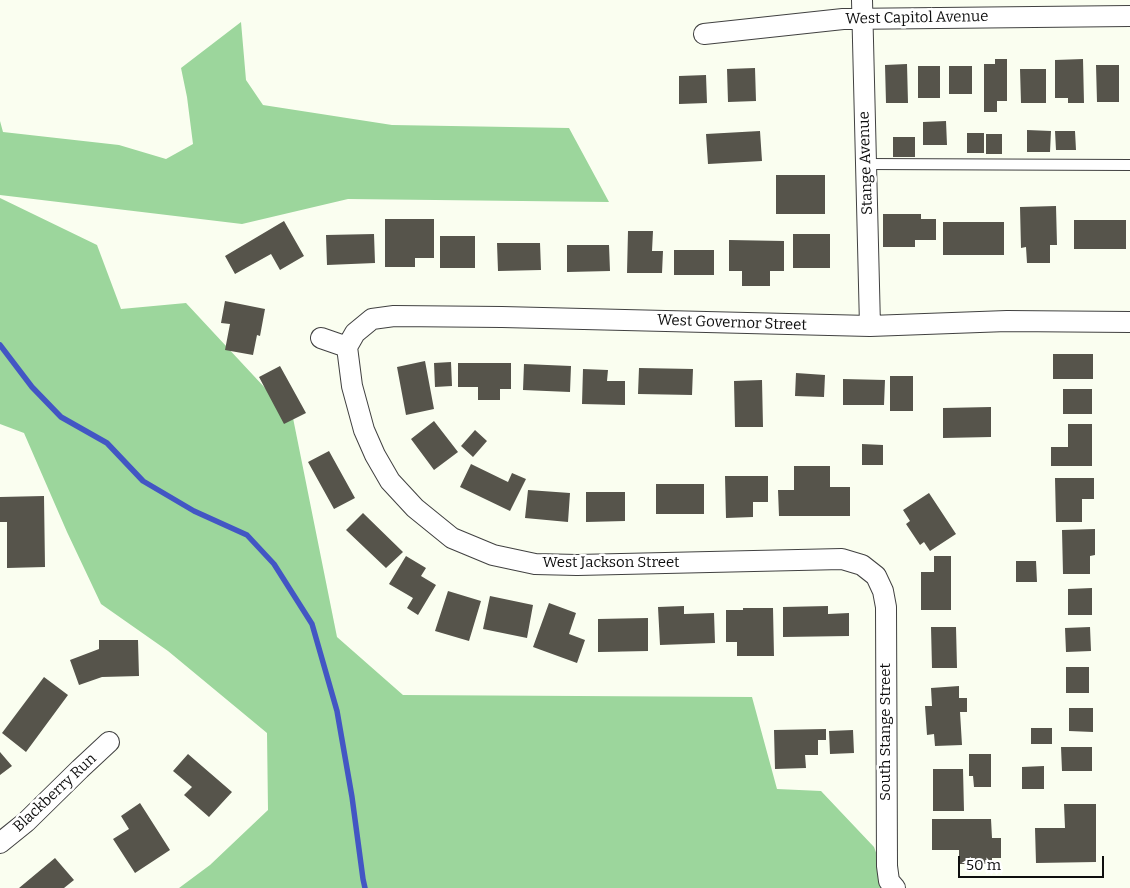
<!DOCTYPE html>
<html>
<head>
<meta charset="utf-8">
<style>
	body { margin:0 }
	#map { position:relative; width:1130px; height:888px; overflow:hidden; background:#fafef0; font-family:Bitter,serif }
	canvas { display:block }
	.scale { position:absolute; left:958px; top:856px; width:146px; height:22px; box-sizing:border-box; border:2px solid #0e0e0e; border-top:0; padding-left:6px; font-size:15px; line-height:18px; white-space:nowrap; color:#0e0e0e; -webkit-text-stroke:4px #fff; paint-order:stroke }
</style>
</head>
<body>
<div id="map">
<canvas width="1130" height="888"></canvas>
<div class="scale">50 m</div>
</div>
<script>
const ctx = document.querySelector('canvas').getContext('2d');
ctx.lineJoin = 'round';
function paint(path, color) { ctx.fillStyle = color; ctx.fill(path, 'evenodd'); }
const shape = rows => new Path2D(rows.map(r => 'M' + r).join(''));
function stroke(path, color, width, dash) { ctx.strokeStyle = color; ctx.lineWidth = width; ctx.lineCap = dash ? 'butt' : 'round'; ctx.setLineDash(dash || []); ctx.stroke(path); }
function drawText(font, color, halo, rows, align = 'center') {
  ctx.font = font + ' Bitter,serif'; ctx.lineWidth = 5; ctx.setLineDash([]); ctx.textBaseline = 'middle'; ctx.strokeStyle = halo; ctx.fillStyle = color; for (const [text, x, y, turn = 0] of rows) {
    ctx.save(); ctx.translate(x, y); ctx.rotate((+turn || 0) * Math.PI / 180); ctx.textAlign = isNaN(turn) ? turn : align; if (halo) ctx.strokeText(text, 0, 0); ctx.fillText(text, 0, 0); ctx.restore();
  }
}
paint(shape([
	[241,22,246,80,263,105,392,125,569,128,609,202,348,199,242,224,0,195,0,121,3,132,119,145,166,159,193,144,187,97,181,68],
	[0,198,97,245,121,309,186,303,293,418,337,637,403,695,752,697,777,789,821,791,874,847,889,888,179,888,210,865,268,810,267,733,168,651,101,604,67,532,24,433,0,424]
]), '#9cd69c');
stroke(shape([
	[0,345,32,387,61,417,107,443,143,481,194,511,247,535,274,564,312,624,337,711,352,797,363,879,365,888]
]), '#4356c4', 5.5);
paint(shape([
	[995,59,1007,59,1007,101,997,101,997,112,984,112,984,64,995,64],
	[1083,59,1084,103,1068,103,1068,98,1055,98,1055,60],
	[907,64,908,103,886,103,885,65],
	[1096,65,1119,65,1119,102,1097,102],
	[918,66,940,66,940,98,918,98],
	[949,66,972,66,972,94,949,94],
	[755,68,756,101,728,102,727,69],
	[1020,69,1046,69,1046,103,1021,103],
	[706,75,707,103,679,104,679,76],
	[946,121,947,145,923,145,923,122],
	[1027,130,1051,131,1050,152,1027,152],
	[760,131,762,161,708,164,706,134],
	[1055,131,1075,131,1076,150,1056,150],
	[967,133,984,133,984,153,967,153],
	[986,134,1002,134,1002,154,986,154],
	[893,137,915,137,915,157,893,157],
	[776,175,825,175,825,214,776,214],
	[1056,206,1057,245,1050,245,1050,263,1027,263,1026,247,1021,248,1020,207],
	[883,214,921,214,921,219,936,219,936,240,915,240,915,247,883,247],
	[385,219,434,219,434,258,415,258,415,267,385,267],
	[1074,220,1126,220,1126,249,1074,249],
	[284,221,304,256,280,270,271,254,235,274,225,256],
	[943,222,1004,222,1004,255,943,255],
	[628,231,653,231,652,251,663,251,662,273,627,273],
	[374,234,375,263,327,265,326,235],
	[793,234,830,234,830,268,793,268],
	[440,236,475,236,475,268,440,268],
	[729,240,784,241,784,271,770,271,770,286,742,286,742,271,729,271],
	[497,243,540,243,541,270,498,271],
	[567,245,609,245,610,271,567,272],
	[674,250,714,250,714,275,674,275],
	[225,301,265,309,260,336,257,335,253,355,225,350,230,324,221,323],
	[1053,354,1093,354,1093,379,1053,379],
	[425,361,434,409,406,415,397,367],
	[451,362,452,386,435,387,434,363],
	[458,363,511,363,511,389,500,389,500,400,478,400,478,387,458,387],
	[524,364,571,366,570,392,523,390],
	[280,366,306,413,284,424,259,377],
	[639,368,693,369,692,395,638,394],
	[583,369,608,370,607,381,625,381,625,405,582,404],
	[796,373,825,375,824,397,795,396],
	[890,376,913,376,913,411,890,411],
	[843,379,885,380,884,405,843,405],
	[762,380,763,427,735,427,734,381],
	[1063,389,1092,389,1092,414,1063,414],
	[991,407,991,437,943,438,943,408],
	[434,421,458,452,434,470,411,439],
	[1068,424,1092,424,1092,466,1051,466,1051,447,1068,447],
	[475,430,487,441,473,457,461,446],
	[862,444,883,445,883,465,862,465],
	[329,451,355,498,334,509,308,462],
	[471,464,508,482,512,473,526,479,510,511,460,487],
	[794,466,830,466,830,487,850,487,850,516,779,516,778,490,794,490],
	[725,476,768,476,768,502,753,502,753,517,726,518],
	[1055,478,1094,478,1094,499,1082,499,1082,522,1056,522],
	[656,484,704,484,704,514,656,514],
	[528,490,570,493,568,522,525,518],
	[586,492,625,492,625,521,586,522],
	[929,493,956,534,930,551,924,542,920,545,906,524,910,521,903,510],
	[44,496,45,567,7,568,7,522,0,522,0,497],
	[363,513,403,552,386,568,346,530],
	[1095,529,1095,555,1090,556,1090,574,1063,574,1062,530],
	[406,556,426,568,421,576,436,585,418,615,407,608,413,598,389,584],
	[934,556,951,556,951,610,921,610,921,572,934,572],
	[1016,561,1036,561,1037,582,1016,582],
	[1092,588,1092,615,1068,615,1068,589],
	[448,591,481,601,469,641,435,631],
	[490,596,533,605,527,638,483,629],
	[549,603,576,613,569,634,585,640,577,663,533,647],
	[684,606,684,614,714,613,715,643,660,645,658,607],
	[828,606,828,614,849,613,849,636,783,637,783,607],
	[743,608,773,608,774,656,737,656,737,642,726,642,726,610,743,610],
	[648,618,648,651,598,652,598,619],
	[931,627,956,627,957,668,932,668],
	[1090,627,1091,651,1066,652,1065,628],
	[99,640,138,640,139,676,102,677,79,685,70,660,99,649],
	[1066,667,1089,667,1089,693,1066,693],
	[44,677,68,695,26,752,2,733],
	[959,686,959,698,967,698,967,712,960,712,962,745,935,746,934,734,927,735,925,706,932,706,931,688],
	[1069,708,1093,708,1093,732,1069,731],
	[1031,728,1052,728,1052,744,1031,744],
	[826,729,826,740,818,740,818,755,805,755,806,768,775,769,774,730],
	[853,730,854,753,830,754,829,731],
	[1061,747,1092,747,1092,771,1062,771],
	[0,752,12,766,0,775],
	[188,754,232,792,209,817,184,795,192,787,173,771],
	[969,754,991,754,991,787,974,787,973,776,969,776],
	[1044,766,1044,789,1022,789,1022,767],
	[933,769,963,769,964,811,933,811],
	[140,803,170,850,135,873,113,839,129,829,121,816],
	[1064,804,1096,804,1096,862,1036,863,1035,828,1065,828],
	[932,819,991,819,992,838,1001,838,1001,858,992,858,992,864,959,864,959,850,932,850],
	[55,858,74,880,64,888,19,888]
]), '#56544b');
const lane = shape([
	[866,164,1130,165]
]);
const street = shape([
	[862,0,870,326],
	[704,34,843,19,1130,16],
	[321,338,347,347],
	[347,347,352,386,364,430,375,455,390,481,415,508,452,538,493,555,535,564,577,565,842,559,862,565,876,576,883,591,886,607,887,866,889,881,895,888],
	[347,347,355,333,372,319,394,316,502,317,870,326,1007,321,1130,322],
	[0,843,26,822,80,769,109,742]
]);
stroke(lane, '#414141', 12);
stroke(street, '#414141', 22);
stroke(lane, '#fff', 10);
stroke(street, '#fff', 20);
drawText('15px', '#0e0e0e', '#fff', [
	["West Capitol Avenue",917,18,-1],
	["Stange Avenue",866,163,-92],
	["West Governor Street",732,323,2],
	["West Jackson Street",611,563],
	["South Stange Street",886,732,-90],
	["Blackberry Run",55,793,-43]
]);
</script>
</body>
</html>
